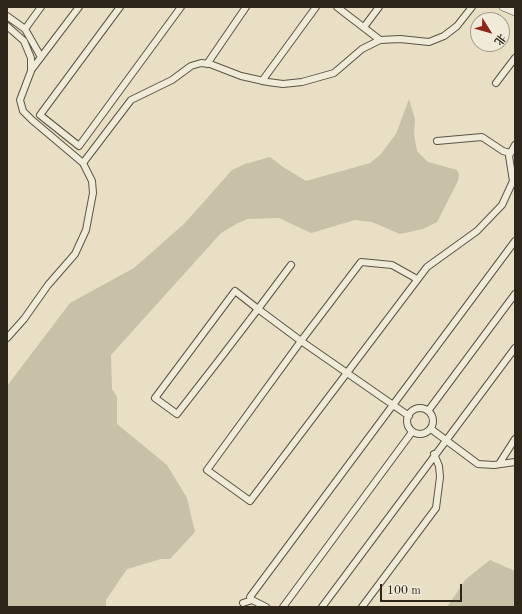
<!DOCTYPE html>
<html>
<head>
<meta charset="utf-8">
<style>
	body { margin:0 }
	#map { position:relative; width:522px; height:614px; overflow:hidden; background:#e8dfc4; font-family:"Old Standard TT","Noto Serif SC",serif }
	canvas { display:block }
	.frame { position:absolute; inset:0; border:8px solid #2e261b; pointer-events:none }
	.north { position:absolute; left:470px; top:12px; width:40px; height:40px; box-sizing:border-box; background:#f0ead9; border:1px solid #a29c8d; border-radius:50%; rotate:127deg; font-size:11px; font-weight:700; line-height:16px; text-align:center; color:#2e261b }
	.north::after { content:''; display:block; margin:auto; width:14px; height:18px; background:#8f2418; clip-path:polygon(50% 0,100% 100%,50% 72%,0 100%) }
	.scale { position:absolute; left:380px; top:584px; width:82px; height:18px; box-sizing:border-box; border:2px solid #2e261b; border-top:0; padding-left:5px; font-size:12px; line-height:14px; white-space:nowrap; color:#2e261b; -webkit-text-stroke:3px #f0ead9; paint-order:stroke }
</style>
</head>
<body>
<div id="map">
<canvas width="522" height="614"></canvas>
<div class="frame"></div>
<div class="north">北</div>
<div class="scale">100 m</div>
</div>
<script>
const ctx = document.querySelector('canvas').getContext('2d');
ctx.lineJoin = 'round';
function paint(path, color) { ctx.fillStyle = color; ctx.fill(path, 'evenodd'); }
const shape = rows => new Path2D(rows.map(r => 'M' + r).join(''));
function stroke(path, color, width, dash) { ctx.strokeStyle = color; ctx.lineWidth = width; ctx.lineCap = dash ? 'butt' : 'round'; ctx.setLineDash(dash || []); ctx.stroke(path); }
paint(shape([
	[409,99,415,120,414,134,417,151,428,162,457,170,459,174,458,181,437,222,423,229,400,234,372,222,355,220,311,233,279,218,248,219,238,223,221,233,111,355,112,389,117,397,117,424,167,465,187,498,195,532,170,559,161,559,127,569,106,600,106,607,7,607,7,386,70,303,134,268,185,223,232,170,245,164,270,157,283,167,306,181,370,163,380,155,396,134],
	[490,560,515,571,515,607,447,607,466,579]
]), '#c8c0a7');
const minor = shape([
	[120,7,40,115,79,146,181,7],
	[337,7,380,40],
	[7,16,25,29,41,57],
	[7,26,24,41,31,58,31,71,20,100,23,111,32,120,83,163,92,181,93,193,86,230,75,254,48,285,24,319,7,338],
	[364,27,379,7],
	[25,29,41,7],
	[207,64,246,7],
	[32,69,79,7],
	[262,81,316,7],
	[496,83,515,58],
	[437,141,482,137,503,151,510,153],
	[83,163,131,100,172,80,191,66,201,63,210,64,241,76,268,82,283,84,302,82,334,73,362,49,380,40,400,39,429,42,444,36,457,26,472,7],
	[291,265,258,309,219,360,177,414,155,398,235,291,258,309,301,341,409,416],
	[417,279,392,265,361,262,301,341,207,470,250,501,427,267,477,231,502,205,513,181,509,156,515,145],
	'407 421a13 13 0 1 1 26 0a13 13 0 1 1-26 0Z',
	[428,411,515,294],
	[431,429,478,464,494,465,515,462],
	[499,464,515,439],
	[243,603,252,600],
	[266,607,252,600,250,597,515,241],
	[283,607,412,432],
	[322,607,515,348],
	[362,607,436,508,440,477,439,466,434,454]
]);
const tertiary = shape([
	[503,7,515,12]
]);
stroke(minor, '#5c5445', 8);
stroke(tertiary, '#5c5445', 8);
stroke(minor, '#f0ead9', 6);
stroke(tertiary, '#f0ead9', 7);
</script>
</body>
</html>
